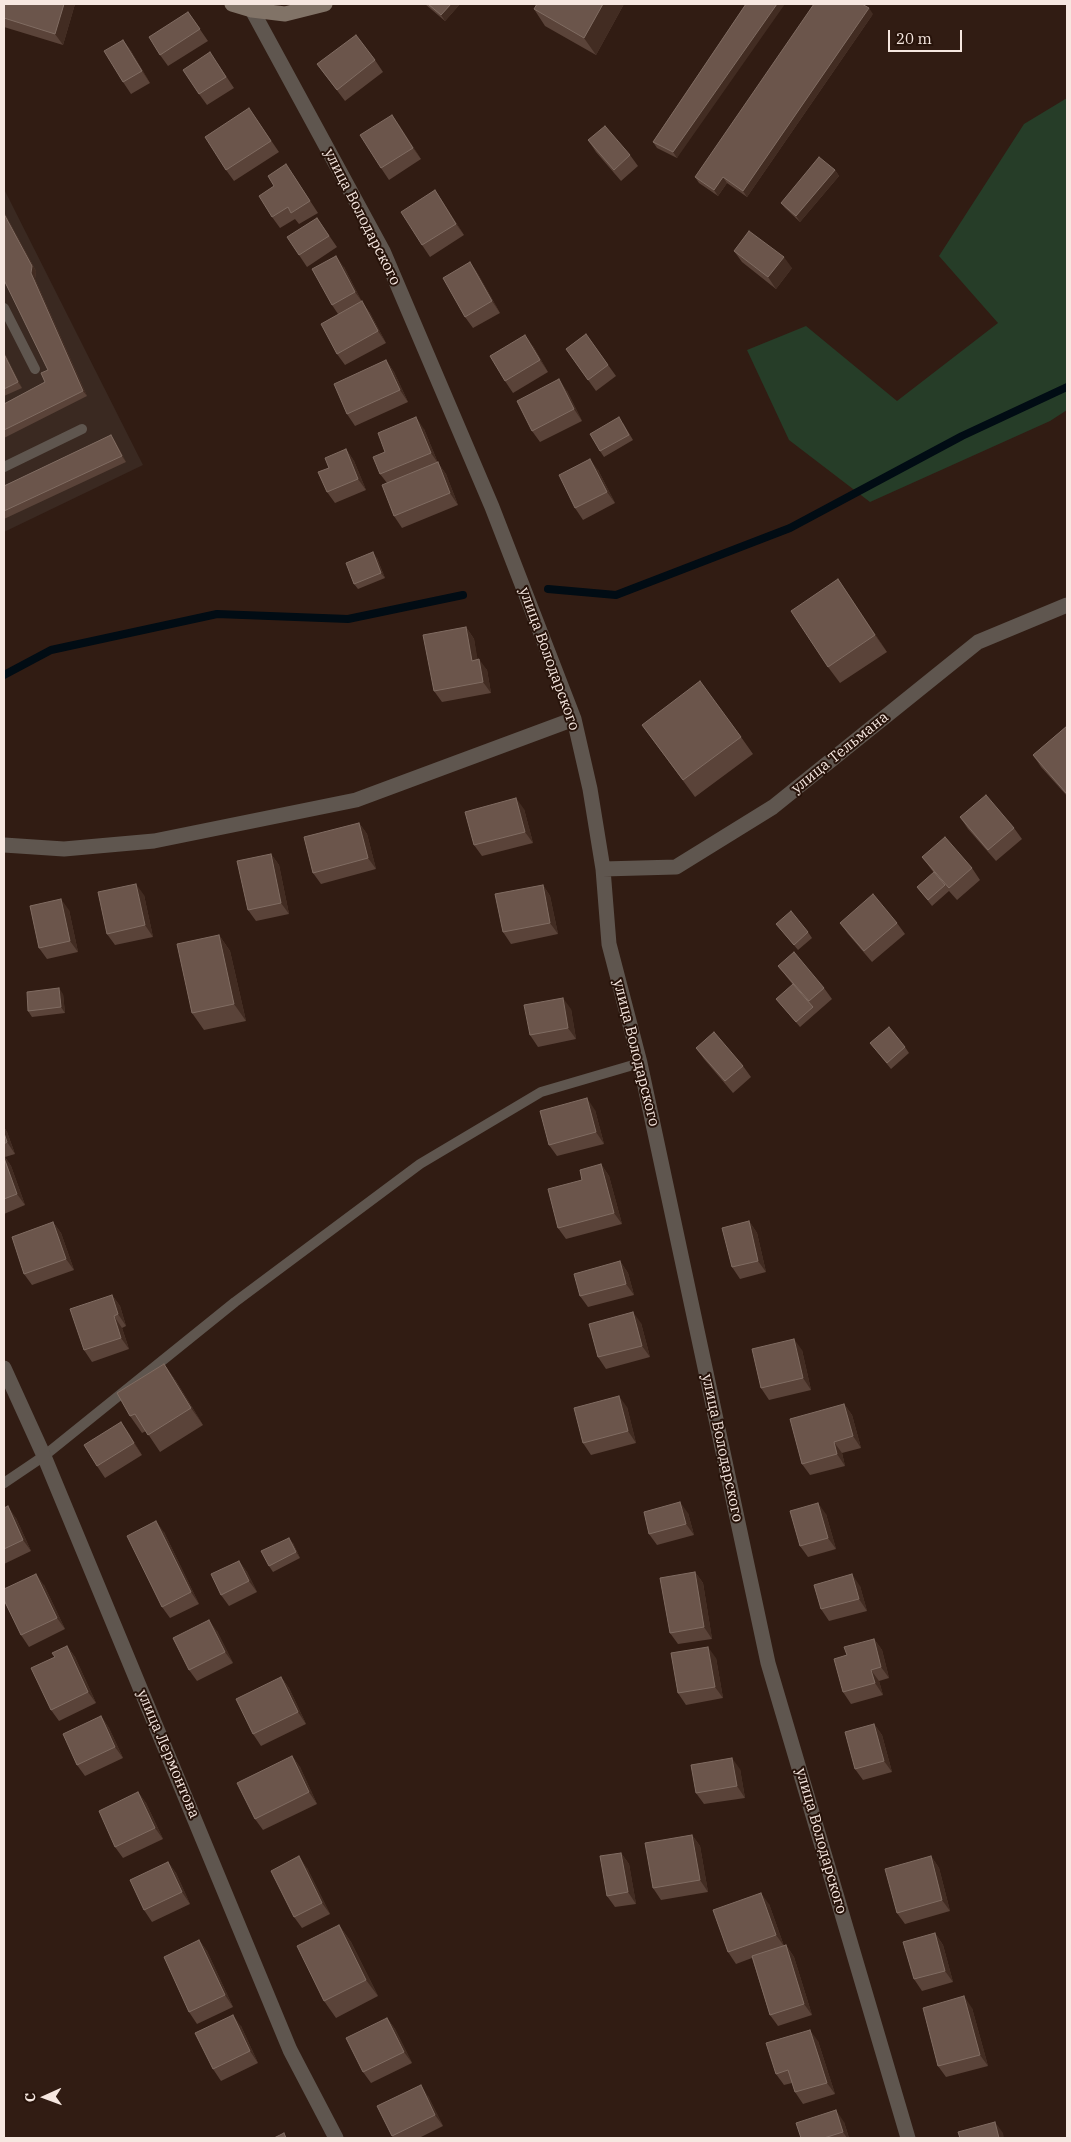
<!DOCTYPE html>
<html>
<head>
<meta charset="utf-8">
<style>
	body { margin:0 }
	#map { position:relative; width:1071px; height:2142px; overflow:hidden; background:#311c13; font-family:"IBM Plex Serif",serif }
	canvas { display:block }
	.frame { position:absolute; inset:0; border:5px solid #f6e7e0; pointer-events:none }
	.north { position:absolute; left:20px; top:2072px; width:50px; height:50px; -webkit-text-stroke:4px #27130a; paint-order:stroke; rotate:268deg; font-size:14px; font-weight:700; line-height:20px; text-align:center; color:#f6e7e0 }
	.north::after { content:''; display:block; margin:auto; width:18px; height:22px; background:#f6e7e0; clip-path:polygon(50% 0,100% 100%,50% 72%,0 100%) }
	.scale { position:absolute; left:888px; top:30px; width:74px; height:22px; box-sizing:border-box; border:2px solid #f6e7e0; border-top:0; padding-left:6px; font-size:15px; line-height:18px; white-space:nowrap; color:#f6e7e0; -webkit-text-stroke:4px #27130a; paint-order:stroke }
</style>
</head>
<body>
<div id="map">
<canvas width="1071" height="2142"></canvas>
<div class="frame"></div>
<div class="north">С</div>
<div class="scale">20 m</div>
</div>
<script>
const ctx = document.querySelector('canvas').getContext('2d');
ctx.lineJoin = 'round';
function paint(path, color) { ctx.fillStyle = color; ctx.fill(path, 'evenodd'); }
const shape = rows => new Path2D(rows.map(r => 'M' + r).join(''));
function stroke(path, color, width, dash) { ctx.strokeStyle = color; ctx.lineWidth = width; ctx.lineCap = dash ? 'butt' : 'round'; ctx.setLineDash(dash || []); ctx.stroke(path); }
function drawText(font, color, halo, rows, align = 'center') {
  ctx.font = font + ' "IBM Plex Serif",serif'; ctx.lineWidth = 4; ctx.setLineDash([]); ctx.textBaseline = 'middle'; ctx.strokeStyle = halo; ctx.fillStyle = color; for (const [text, x, y, turn = 0] of rows) {
    ctx.save(); ctx.translate(x, y); ctx.rotate((+turn || 0) * Math.PI / 180); ctx.textAlign = isNaN(turn) ? turn : align; if (halo) ctx.strokeText(text, 0, 0); ctx.fillText(text, 0, 0); ctx.restore();
  }
}
paint(shape([
	[4,189,143,465,4,532]
]), '#3a2921');
paint(shape([
	[1067,98,1067,410,1050,421,870,502,789,440,747,350,806,326,897,401,998,323,939,256,1024,124]
]), '#263d28');
stroke(shape([
	[548,589,616,595,790,528,962,436,1067,387],
	[4,675,51,650,217,614,348,619,463,595]
]), '#010c14', 8);
stroke(shape([
	[4,308,35,369],
	[4,467,82,429],
	[4,1483,44,1456,235,1302,420,1164,541,1092,640,1063]
]), '#5f564f', 10);
stroke(shape([
	[252,10,383,251,492,507,574,719,590,789,603,869,609,944,640,1063,768,1663,908,2138],
	[4,845,64,849,154,841,356,800,574,719],
	[603,869,676,867,773,807,978,642,1067,605],
	[4,1368,44,1456,290,2050,336,2138]
]), '#5f564f', 15);
stroke(shape([
	[232,4,252,10,285,14,325,4]
]), '#817367', 15);
paint(shape([
	[4,4,75,4,63,45,4,27],
	[425,4,460,4,445,21],
	[537,4,624,4,596,55,545,26,534,9],
	[746,4,677,158,657,148,653,142],
	[188,12,208,41,168,66,160,55],
	[873,14,747,197,727,183,718,196,699,183,695,177],
	[123,40,131,51,150,83,131,94,123,82],
	[375,60,383,72,345,101,317,64],
	[218,64,234,88,207,105,199,94],
	[392,115,421,159,389,180,381,168],
	[257,120,279,152,234,181,226,170],
	[588,140,630,155,638,166,621,181,596,152],
	[835,170,839,176,800,222,785,208,781,203],
	[294,176,318,213,299,224,295,219,280,228,272,217],
	[435,190,464,235,430,257,422,245],
	[4,212,36,271,35,279,87,396,4,438,4,404,45,382,48,370,4,280],
	[317,218,337,247,307,267,299,255],
	[734,251,792,268,776,289,742,262],
	[470,262,478,274,500,313,473,328,465,317],
	[344,267,362,302,370,313,386,343,345,365,337,354,338,314,332,305],
	[586,334,616,376,596,391,566,349],
	[533,346,548,372,513,393,505,381],
	[4,352,22,388,4,396],
	[386,360,394,372,408,402,355,426,347,414],
	[567,391,582,421,540,442,532,431],
	[623,423,633,440,604,457,600,451],
	[424,429,438,463,446,474,458,505,402,528,394,516,387,483,380,474,385,452],
	[111,435,115,441,126,462,4,519,4,486],
	[346,449,354,461,366,490,335,503,327,492],
	[598,470,615,503,583,520,575,508],
	[377,558,385,578,358,589,354,584],
	[838,579,887,652,840,683,828,667],
	[466,627,474,639,477,659,487,670,491,693,442,702,434,691],
	[642,725,741,737,753,754,695,797],
	[1067,726,1067,796,1041,767,1033,755],
	[524,809,533,843,482,856,474,845],
	[960,817,1014,828,1022,839,996,861,968,829],
	[359,823,367,834,376,869,321,884,313,873],
	[271,854,279,865,289,914,256,921,248,910],
	[922,857,972,868,980,880,957,900,949,891,932,906,917,887,934,873],
	[543,885,550,896,558,934,511,944,503,932],
	[144,895,153,937,115,945,107,934],
	[69,910,78,952,47,959,39,948],
	[840,923,897,923,905,934,872,962,848,934],
	[776,924,808,932,812,938,798,950],
	[219,935,230,951,246,1021,204,1030,192,1013],
	[778,966,824,988,832,999,800,1027,776,999,793,985],
	[63,994,65,1013,32,1017,28,1011],
	[571,1009,576,1039,538,1047,530,1035],
	[870,1043,905,1047,909,1053,891,1069],
	[696,1048,743,1066,751,1077,733,1093,704,1059],
	[595,1110,604,1144,557,1156,549,1145],
	[4,1127,7,1132,15,1154,5,1157,11,1166,25,1205,4,1214],
	[601,1164,609,1176,622,1224,566,1239,558,1228,582,1180],
	[749,1221,757,1233,766,1272,740,1279,732,1267],
	[53,1222,61,1233,74,1270,32,1285,24,1274],
	[620,1261,628,1273,634,1295,588,1307,580,1296],
	[112,1295,120,1306,126,1326,122,1328,129,1349,92,1362,84,1350],
	[641,1323,650,1357,606,1369,598,1357],
	[802,1350,811,1390,769,1400,761,1388],
	[164,1364,176,1381,203,1425,160,1452,146,1431,142,1433,130,1416],
	[844,1404,852,1415,861,1448,842,1453,845,1466,810,1475,802,1464],
	[627,1407,636,1443,591,1455,583,1443],
	[121,1422,142,1455,105,1478,97,1466],
	[4,1508,16,1518,31,1551,4,1564],
	[688,1513,694,1535,657,1545,649,1534],
	[826,1514,836,1549,808,1557,800,1546],
	[164,1532,199,1604,170,1618,162,1607],
	[293,1543,300,1558,273,1572,269,1566],
	[239,1561,247,1572,257,1592,229,1606,221,1595],
	[695,1572,703,1583,712,1639,678,1644,670,1633],
	[44,1585,65,1629,29,1647,21,1635],
	[860,1586,867,1611,829,1621,821,1609],
	[217,1631,233,1663,197,1681,189,1670],
	[874,1639,882,1650,889,1678,879,1681,883,1695,851,1704,843,1692,847,1655],
	[67,1646,75,1657,96,1703,59,1721,51,1710,55,1657],
	[716,1658,723,1698,686,1705,678,1693],
	[281,1677,289,1688,306,1724,261,1746,253,1734],
	[101,1716,109,1728,123,1758,85,1776,77,1765],
	[874,1724,882,1735,892,1772,863,1780,855,1769],
	[292,1756,300,1767,317,1804,263,1830,255,1819],
	[740,1769,745,1798,704,1804,696,1793],
	[138,1792,146,1803,163,1839,123,1858,115,1847],
	[692,1835,700,1846,708,1892,661,1900,653,1888],
	[621,1853,629,1864,636,1904,615,1907,607,1896],
	[931,1856,939,1868,950,1911,905,1924,897,1913],
	[168,1862,176,1873,190,1904,152,1922,144,1910],
	[307,1868,330,1914,302,1928,294,1917],
	[769,1904,784,1946,786,1945,794,1957,812,2015,778,2026,770,2015,752,1958,736,1964,728,1952],
	[339,1925,351,1942,378,1996,336,2018,324,2001],
	[935,1933,943,1945,953,1982,922,1991,914,1979],
	[199,1940,207,1951,233,2007,197,2024,189,2012],
	[972,2008,988,2066,946,2077,938,2066],
	[387,2018,395,2029,412,2063,371,2083,363,2072],
	[241,2026,258,2063,221,2081,213,2069],
	[818,2041,835,2094,803,2104,795,2092,792,2083,784,2085,776,2074],
	[428,2096,443,2126,419,2138,394,2138,392,2136],
	[844,2122,849,2138,801,2138]
]), '#5a4339');
paint(shape([
	[64,4,75,4,63,45,55,34],
	[451,4,460,4,445,21,441,15],
	[603,4,624,4,596,55,584,38],
	[777,4,785,4,677,158,673,152],
	[869,8,873,14,747,197,743,191],
	[123,40,131,51,150,83,142,71],
	[392,115,400,126,421,159,413,148],
	[835,170,839,176,800,222,796,216],
	[723,177,727,183,718,196,714,190],
	[435,190,443,202,464,235,456,224],
	[4,212,36,271,35,279,87,396,83,391,4,214],
	[336,256,344,267,362,302,370,313,386,343,378,331,363,303,355,292],
	[784,257,792,268,776,289,768,277],
	[470,262,478,274,500,313,492,301],
	[525,335,533,346,548,372,540,360],
	[4,352,22,388,18,382,4,354],
	[386,360,394,372,408,402,400,390],
	[559,379,567,391,582,421,574,409],
	[416,417,424,429,438,463,446,474,458,505,450,493,438,463,431,453],
	[111,435,115,441,126,462,122,456],
	[346,449,354,461,366,490,358,479],
	[590,459,598,470,615,503,607,492],
	[373,552,377,558,385,578,381,573],
	[838,579,850,596,887,652,875,635],
	[466,627,474,639,480,672,472,661],
	[479,659,487,670,491,693,483,682],
	[516,798,524,809,533,843,525,832],
	[359,823,367,834,376,869,368,858],
	[271,854,279,865,289,914,281,903],
	[136,884,144,895,153,937,145,925],
	[543,885,550,896,558,934,550,923],
	[61,899,69,910,78,952,70,941],
	[219,935,230,951,246,1021,234,1004],
	[59,988,63,994,65,1013,61,1007],
	[563,998,571,1009,576,1039,568,1028],
	[587,1098,595,1110,604,1144,596,1132],
	[4,1127,7,1132,15,1154,7,1142,4,1133],
	[4,1156,11,1166,25,1205,17,1194],
	[601,1164,609,1176,622,1224,614,1213],
	[749,1221,757,1233,766,1272,758,1261],
	[53,1222,61,1233,74,1270,66,1259],
	[620,1261,628,1273,634,1295,626,1284],
	[112,1295,120,1306,126,1326,118,1314],
	[633,1312,641,1323,650,1357,642,1346],
	[114,1316,122,1328,129,1349,121,1338],
	[794,1339,802,1350,811,1390,803,1378],
	[164,1364,176,1381,203,1425,191,1408],
	[619,1396,627,1407,636,1443,628,1431],
	[844,1404,852,1415,861,1448,853,1436],
	[121,1422,129,1433,142,1455,134,1443],
	[834,1442,842,1453,845,1466,837,1454],
	[680,1502,688,1513,694,1535,686,1524],
	[818,1503,826,1514,836,1549,828,1538],
	[8,1506,16,1518,31,1551,23,1540],
	[156,1521,164,1532,199,1604,191,1592],
	[289,1538,293,1543,300,1558,296,1552],
	[239,1561,247,1572,257,1592,249,1581],
	[695,1572,703,1583,712,1639,704,1627],
	[36,1574,44,1585,65,1629,57,1618],
	[852,1574,860,1586,867,1611,859,1599],
	[209,1620,217,1631,233,1663,225,1652],
	[874,1639,882,1650,889,1678,881,1667],
	[67,1646,75,1657,96,1703,88,1692],
	[708,1647,716,1658,723,1698,715,1687],
	[871,1670,879,1681,883,1695,875,1683],
	[281,1677,289,1688,306,1724,298,1712],
	[101,1716,109,1728,123,1758,115,1747],
	[874,1724,882,1735,892,1772,884,1761],
	[292,1756,300,1767,317,1804,309,1792],
	[732,1758,740,1769,745,1798,737,1786],
	[138,1792,146,1803,163,1839,155,1828],
	[692,1835,700,1846,708,1892,700,1880],
	[621,1853,629,1864,636,1904,628,1892],
	[299,1856,307,1868,330,1914,322,1903],
	[931,1856,939,1868,950,1911,942,1900],
	[168,1862,176,1873,190,1904,182,1892],
	[761,1893,769,1904,784,1946,776,1935],
	[339,1925,351,1942,378,1996,366,1980],
	[935,1933,943,1945,953,1982,945,1971],
	[199,1940,207,1951,233,2007,225,1995],
	[786,1945,794,1957,812,2015,804,2004],
	[964,1996,972,2008,988,2066,980,2055],
	[233,2015,241,2026,258,2063,250,2051],
	[387,2018,395,2029,412,2063,404,2052],
	[810,2030,818,2041,835,2094,827,2083],
	[421,2085,428,2096,443,2126,435,2115],
	[836,2110,844,2122,849,2138,847,2138,843,2132],
	[995,2122,1003,2133,1004,2138,999,2138]
]), '#422c22');
const building = shape([
	[4,4,64,4,55,34,4,18,4,4],
	[428,4,451,4,441,15,428,4],
	[537,4,603,4,584,38,534,9,537,4],
	[746,4,777,4,673,152,653,142,746,4],
	[814,4,862,4,869,8,743,191,723,177,714,190,695,177,814,4],
	[188,12,200,29,160,55,149,37,188,12],
	[356,35,375,60,337,90,317,64,356,35],
	[123,40,142,71,123,82,104,51,123,40],
	[210,52,226,77,199,94,183,70,210,52],
	[249,108,271,141,226,170,205,137,249,108],
	[392,115,413,148,381,168,360,135,392,115],
	[605,126,630,155,614,170,588,140,605,126],
	[819,157,835,170,796,216,781,203,819,157],
	[286,164,310,201,291,213,288,207,272,217,259,196,274,186,268,176,286,164],
	[435,190,456,224,422,245,401,212,435,190],
	[4,214,32,266,31,273,83,391,4,430,4,404,45,382,41,373,48,370,4,280,4,214],
	[317,218,329,236,299,255,287,237,317,218],
	[749,231,784,257,768,277,734,251,749,231],
	[336,256,355,292,332,305,312,269,336,256],
	[470,262,492,301,465,317,443,278,470,262],
	[362,301,378,331,337,354,321,324,362,301],
	[586,334,608,365,588,380,566,349,586,334],
	[525,335,540,360,505,381,490,356,525,335],
	[4,354,18,382,4,389,4,354],
	[386,360,400,390,347,414,334,384,386,360],
	[559,379,574,409,532,431,517,401,559,379],
	[416,417,431,453,380,474,373,457,385,452,378,433,416,417],
	[619,417,629,435,600,451,590,434,619,417],
	[111,435,122,456,4,511,4,486,111,435],
	[346,449,358,479,327,492,318,472,329,468,325,458,346,449],
	[590,459,607,492,575,508,559,475,590,459],
	[438,462,450,493,394,516,382,485,438,462],
	[373,552,381,573,354,584,346,563,373,552],
	[838,579,875,635,828,667,791,611,838,579],
	[466,627,472,661,479,659,483,682,434,691,423,635,466,627],
	[700,681,741,737,683,780,642,725,700,681],
	[1067,726,1067,793,1066,793,1033,755,1067,726],
	[986,795,1014,828,988,850,960,817,986,795],
	[516,798,525,832,474,845,465,812,516,798],
	[359,823,368,858,313,873,304,837,359,823],
	[945,837,972,868,949,888,922,857,945,837],
	[271,854,281,903,248,910,237,861,271,854],
	[934,872,945,885,928,900,917,887,934,872],
	[136,884,145,925,107,934,98,892,136,884],
	[543,885,550,923,503,932,495,894,543,885],
	[873,894,897,923,864,951,840,923,873,894],
	[61,899,70,941,39,948,30,906,61,899],
	[791,911,808,932,794,945,776,924,791,911],
	[219,935,234,1004,192,1013,177,944,219,935],
	[794,952,824,988,809,1001,778,966,794,952],
	[793,984,813,1007,796,1022,776,999,793,984],
	[59,988,61,1007,28,1011,27,992,59,988],
	[563,998,568,1028,530,1035,524,1005,563,998],
	[889,1027,905,1047,887,1063,870,1043,889,1027],
	[714,1032,743,1066,725,1081,696,1048,714,1032],
	[587,1098,596,1132,549,1145,540,1111,587,1098],
	[4,1133,7,1142,4,1144,4,1133],
	[4,1158,17,1194,4,1199,4,1158],
	[601,1164,614,1213,558,1228,548,1189,582,1180,580,1170,601,1164],
	[749,1221,758,1261,732,1267,722,1228,749,1221],
	[53,1222,66,1259,24,1274,12,1237,53,1222],
	[620,1261,626,1284,580,1296,574,1274,620,1261],
	[112,1295,118,1314,114,1316,121,1338,84,1350,70,1309,112,1295],
	[633,1312,642,1346,598,1357,589,1324,633,1312],
	[794,1339,803,1378,761,1388,752,1349,794,1339],
	[164,1364,191,1408,148,1435,135,1414,130,1416,117,1393,164,1364],
	[619,1396,628,1431,583,1443,574,1408,619,1396],
	[844,1404,853,1436,834,1442,837,1454,802,1464,790,1419,844,1404],
	[121,1422,134,1443,97,1466,84,1445,121,1422],
	[680,1502,686,1524,649,1534,644,1512,680,1502],
	[818,1503,828,1538,800,1546,790,1511,818,1503],
	[8,1506,23,1540,4,1549,4,1508,8,1506],
	[156,1521,191,1592,162,1607,127,1536,156,1521],
	[289,1538,296,1552,269,1566,261,1551,289,1538],
	[239,1561,249,1581,221,1595,211,1574,239,1561],
	[695,1572,704,1627,670,1633,660,1578,695,1572],
	[36,1574,57,1618,21,1635,4,1600,4,1589,36,1574],
	[852,1574,859,1599,821,1609,814,1585,852,1574],
	[209,1620,225,1652,189,1670,173,1638,209,1620],
	[874,1639,881,1667,871,1670,875,1683,843,1692,834,1659,847,1655,844,1647,874,1639],
	[67,1646,88,1692,51,1710,31,1668,55,1657,52,1653,67,1646],
	[708,1647,715,1687,678,1693,671,1653,708,1647],
	[281,1677,298,1712,253,1734,236,1699,281,1677],
	[101,1716,115,1747,77,1765,63,1734,101,1716],
	[874,1724,884,1761,855,1769,845,1732,874,1724],
	[292,1756,309,1792,255,1819,237,1783,292,1756],
	[732,1758,737,1786,696,1793,691,1765,732,1758],
	[138,1792,155,1828,115,1847,99,1811,138,1792],
	[692,1835,700,1880,653,1888,645,1843,692,1835],
	[621,1853,628,1892,607,1896,600,1856,621,1853],
	[299,1856,322,1903,294,1917,271,1871,299,1856],
	[931,1856,942,1900,897,1913,885,1869,931,1856],
	[168,1862,182,1892,144,1910,130,1880,168,1862],
	[761,1893,776,1935,728,1952,713,1910,761,1893],
	[339,1925,366,1980,324,2001,297,1946,339,1925],
	[935,1933,945,1971,914,1979,903,1942,935,1933],
	[199,1940,225,1995,189,2012,164,1957,199,1940],
	[786,1945,804,2004,770,2015,752,1956,786,1945],
	[964,1996,980,2055,938,2066,923,2008,964,1996],
	[233,2015,250,2051,213,2069,195,2033,233,2015],
	[387,2018,404,2052,363,2072,346,2038,387,2018],
	[810,2030,827,2083,795,2092,788,2070,776,2074,766,2043,810,2030],
	[421,2085,435,2115,392,2136,377,2106,421,2085],
	[836,2110,843,2132,824,2138,801,2138,796,2123,836,2110],
	[995,2122,999,2138,960,2138,958,2132,995,2122],
	[284,2133,286,2138,274,2138,284,2133]
]);
paint(building, '#6b554b');
stroke(building, '#806c62', 1);
drawText('15px', '#f6e7e0', '#27130a', [
	["улица Володарского",362,217,63],
	["улица Володарского",549,659,70],
	["улица Тельмана",840,753,-39],
	["улица Володарского",636,1053,76],
	["улица Володарского",722,1448,78],
	["улица Лермонтова",168,1754,67],
	["улица Володарского",821,1841,74]
]);
</script>
</body>
</html>
